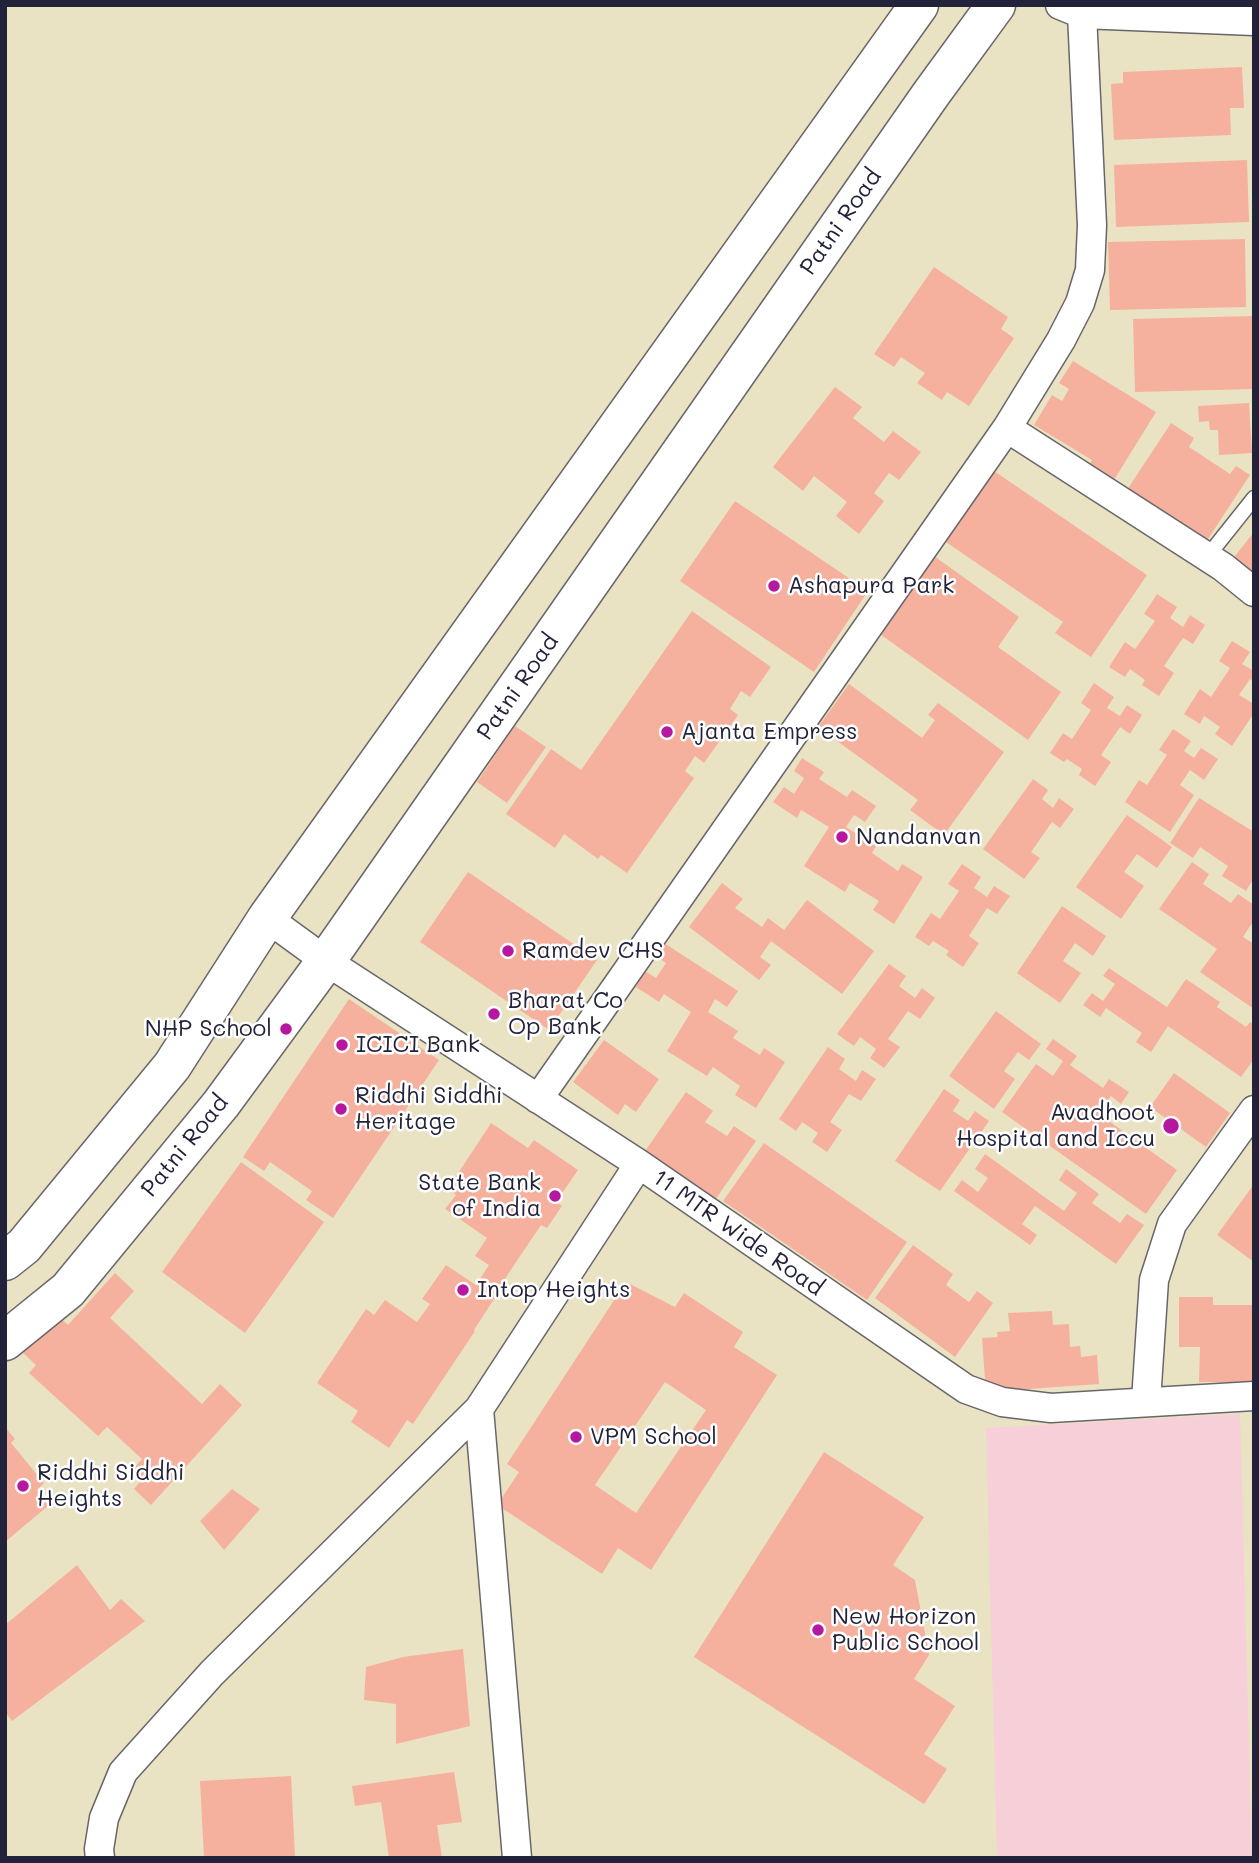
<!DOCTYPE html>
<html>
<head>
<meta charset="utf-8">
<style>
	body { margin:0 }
	#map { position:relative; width:1259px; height:1863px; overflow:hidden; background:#e9e3c3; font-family:Mali,sans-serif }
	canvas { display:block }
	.frame { position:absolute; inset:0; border:7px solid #22223b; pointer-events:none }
</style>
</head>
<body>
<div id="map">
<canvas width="1259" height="1863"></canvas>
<div class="frame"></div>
</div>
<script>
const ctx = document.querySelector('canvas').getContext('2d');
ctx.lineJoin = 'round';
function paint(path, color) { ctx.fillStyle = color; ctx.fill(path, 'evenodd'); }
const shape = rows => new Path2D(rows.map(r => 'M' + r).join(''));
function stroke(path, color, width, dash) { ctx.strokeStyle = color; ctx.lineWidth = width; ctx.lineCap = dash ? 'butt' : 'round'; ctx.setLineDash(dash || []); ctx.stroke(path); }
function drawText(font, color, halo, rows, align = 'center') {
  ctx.font = font + ' Mali,sans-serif'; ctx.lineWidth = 5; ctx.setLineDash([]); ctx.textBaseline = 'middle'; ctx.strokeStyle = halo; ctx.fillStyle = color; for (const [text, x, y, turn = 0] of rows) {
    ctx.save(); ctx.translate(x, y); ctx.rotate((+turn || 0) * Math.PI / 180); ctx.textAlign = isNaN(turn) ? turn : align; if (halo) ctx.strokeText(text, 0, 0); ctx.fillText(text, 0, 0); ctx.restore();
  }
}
paint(shape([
	[1240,1414,1252,1858,997,1858,986,1428]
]), '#f6cfd9');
paint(shape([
	[1242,67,1244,108,1230,108,1231,135,1114,140,1111,84,1123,83,1123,72],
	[1247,160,1249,222,1116,227,1114,165],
	[1245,239,1246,307,1110,310,1108,242],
	[934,267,1008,317,1001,329,1014,338,969,406,947,392,942,400,917,383,925,373,901,357,894,367,874,354],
	[1254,316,1254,389,1135,392,1133,319],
	[1073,361,1156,412,1114,480,1089,465,1092,460,1034,425,1052,395,1062,401,1069,389,1059,383],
	[835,387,862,407,853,418,884,442,893,431,921,452,899,480,889,473,874,493,884,501,859,534,836,516,847,502,814,476,803,491,773,467],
	[1249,403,1252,453,1219,455,1218,430,1210,430,1209,421,1199,422,1198,406],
	[1171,423,1194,438,1189,447,1230,474,1236,466,1250,475,1206,542,1127,490],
	[991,469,1147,575,1091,657,1055,633,1063,622,943,540],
	[735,501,868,591,814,672,680,581],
	[1254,532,1254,586,1227,566],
	[934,556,1019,617,998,647,1061,692,1028,740,880,634],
	[1157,594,1177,607,1170,618,1183,627,1190,615,1205,625,1193,644,1183,638,1164,666,1174,673,1159,696,1142,685,1145,680,1130,669,1125,677,1109,667,1125,642,1135,649,1155,621,1144,614],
	[692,611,771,667,750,697,741,691,730,709,738,715,704,763,695,756,685,771,694,778,627,873,601,855,598,859,564,834,555,848,506,814,551,749,581,770],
	[1232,641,1250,652,1242,664,1254,671,1254,682,1250,679,1239,695,1254,704,1254,713,1232,746,1215,734,1220,727,1204,716,1200,724,1184,714,1200,689,1211,697,1230,668,1219,661],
	[1094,683,1114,697,1107,708,1120,716,1127,705,1142,715,1130,734,1120,727,1101,755,1111,762,1095,786,1079,775,1082,769,1067,759,1064,762,1050,753,1063,733,1072,739,1091,710,1081,703],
	[849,684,922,738,935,720,928,715,938,703,1004,752,944,835,910,810,918,800,818,727],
	[515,726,546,747,507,803,477,782],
	[1173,729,1191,741,1184,751,1194,758,1201,748,1218,759,1204,780,1190,770,1180,785,1194,795,1170,832,1125,802,1139,780,1147,785,1167,755,1159,750],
	[802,758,824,772,819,779,847,797,852,790,876,806,865,822,854,815,846,827,876,846,872,853,898,871,902,864,923,877,894,924,873,910,879,901,850,883,845,892,804,866,829,827,801,810,797,818,773,802,784,787,794,794,804,778,794,771],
	[1033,779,1048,790,1042,799,1053,808,1059,798,1074,809,1060,828,1052,822,1031,852,1040,858,1024,879,983,849],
	[1199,798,1254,832,1254,878,1246,891,1222,876,1228,866,1200,847,1193,858,1170,843],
	[1127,815,1172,847,1157,868,1137,854,1124,872,1144,886,1121,919,1076,887],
	[1192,862,1209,874,1203,884,1231,903,1238,894,1254,905,1254,920,1243,937,1254,944,1254,1009,1200,972,1217,949,1159,909],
	[962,864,981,877,974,888,987,897,994,886,1010,896,997,914,987,908,969,936,979,943,963,967,946,955,949,951,933,941,929,946,915,937,931,913,940,919,959,891,948,884],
	[468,872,597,960,549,1030,420,942],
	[722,883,743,899,735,908,762,927,768,918,784,930,807,900,874,951,842,994,771,941,760,957,771,965,759,980,689,927],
	[1062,906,1106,936,1093,956,1075,943,1063,961,1081,973,1060,1003,1017,973],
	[664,943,738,991,727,1007,715,999,708,1012,738,1031,733,1038,760,1055,764,1048,785,1062,756,1108,735,1095,740,1086,713,1067,707,1076,667,1051,691,1012,664,994,659,1002,636,987,645,971,656,978,666,963,655,956],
	[889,964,906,976,899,986,915,998,922,988,935,998,920,1019,908,1011,888,1039,900,1047,884,1068,870,1058,876,1049,860,1037,854,1046,837,1034],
	[1109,968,1167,1007,1186,979,1220,1002,1217,1007,1246,1027,1250,1022,1254,1025,1254,1059,1241,1077,1168,1026,1151,1052,1136,1042,1142,1033,1106,1008,1100,1017,1083,1005,1092,993,1103,1001,1115,984,1103,976],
	[349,999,439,1060,333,1218,306,1200,312,1191,270,1162,264,1171,243,1157],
	[996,1011,1041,1044,1029,1060,1018,1052,1004,1071,1015,1079,994,1109,949,1076],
	[1053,1039,1077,1056,1070,1065,1103,1088,1109,1079,1129,1092,1121,1104,1111,1096,1099,1114,1177,1170,1146,1214,1002,1112,1036,1064,1053,1076,1063,1061,1046,1049],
	[604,1040,659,1079,636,1112,625,1104,618,1115,573,1082],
	[828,1047,845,1059,839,1069,856,1081,862,1070,876,1079,861,1101,849,1094,830,1122,842,1130,827,1152,812,1142,818,1133,802,1122,796,1131,779,1119],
	[1174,1073,1230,1113,1206,1147,1150,1107],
	[944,1089,960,1100,953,1111,968,1121,975,1111,989,1121,940,1191,895,1161],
	[686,1092,713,1111,705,1122,727,1136,734,1126,756,1141,713,1203,643,1154],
	[491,1123,528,1148,534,1140,578,1170,556,1202,562,1206,547,1228,541,1225,494,1295,496,1296,474,1330,475,1331,413,1424,407,1420,389,1448,351,1422,358,1411,317,1383,366,1309,374,1315,385,1300,417,1322,430,1304,422,1299,446,1265,476,1285,489,1265,475,1256,487,1238,445,1209,456,1195,448,1189],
	[764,1143,907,1242,867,1300,723,1201],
	[985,1154,1064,1211,1077,1193,1059,1180,1066,1169,1099,1194,1092,1203,1120,1223,1127,1214,1144,1225,1116,1264,1035,1206,1022,1224,1037,1235,1030,1245,954,1191,962,1180,978,1192,988,1178,975,1169],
	[241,1162,324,1222,245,1333,162,1272],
	[1254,1184,1254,1262,1217,1235],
	[913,1245,953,1274,946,1285,969,1302,977,1291,993,1303,955,1357,875,1298],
	[115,1273,134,1291,110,1318,202,1404,220,1384,242,1405,151,1505,134,1489,143,1478,133,1469,142,1459,107,1427,98,1436,29,1373,36,1365,23,1353,57,1315,68,1325],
	[626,1282,675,1307,684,1293,743,1332,734,1347,777,1375,651,1570,618,1548,602,1574,497,1505,519,1472,507,1464],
	[665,1382,706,1410,636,1513,595,1485],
	[1179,1297,1213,1297,1213,1305,1254,1305,1254,1382,1199,1382,1200,1347,1179,1347],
	[1052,1311,1053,1325,1069,1324,1070,1347,1080,1346,1081,1357,1097,1355,1099,1384,986,1392,982,1338,998,1337,997,1332,1010,1331,1008,1313],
	[5,1427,15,1439,11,1443,44,1483,37,1490,49,1505,5,1542],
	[824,1452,924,1517,893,1565,915,1580,929,1655,914,1679,955,1706,924,1754,947,1769,924,1804,694,1657],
	[232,1489,260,1509,224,1550,200,1521],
	[77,1565,110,1610,121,1599,145,1621,12,1721,5,1712,5,1625],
	[463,1649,470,1726,396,1744,396,1704,364,1700,366,1667,403,1657],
	[454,1772,462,1822,437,1825,442,1858,389,1858,381,1802,355,1806,352,1786],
	[291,1776,295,1858,204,1858,200,1781]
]), '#f5b19e');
const lane = shape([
	[1207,557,1254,498]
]);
const street = shape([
	[1082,14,1254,21],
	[1007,428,1223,567,1254,592],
	[267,918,326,961,639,1164,966,1389,1002,1402,1051,1408,1254,1396],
	[538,1099,1007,428,1061,340,1080,303,1090,270,1092,225,1082,14,1060,5],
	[1146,1401,1154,1280,1172,1224,1254,1110],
	[100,1858,99,1849,104,1818,123,1772,212,1673,479,1409],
	[517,1858,479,1409,639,1164]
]);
const secondary = shape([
	[5,1261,24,1246,172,1066,267,918,919,5],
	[5,1341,68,1290,221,1104,326,961,931,94,996,5]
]);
stroke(lane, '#68666b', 17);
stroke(street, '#68666b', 31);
stroke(secondary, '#68666b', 41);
stroke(lane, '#fff', 14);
stroke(street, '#fff', 28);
stroke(secondary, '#fff', 38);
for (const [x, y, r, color] of [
	[774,586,7,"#b5179e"],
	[667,732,7,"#b5179e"],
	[842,837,7,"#b5179e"],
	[508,951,7,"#b5179e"],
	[494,1014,7,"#b5179e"],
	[286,1029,7,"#b5179e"],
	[342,1045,7,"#b5179e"],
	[341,1109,7,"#b5179e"],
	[1171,1126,9,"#b5179e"],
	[555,1196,7,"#b5179e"],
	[463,1290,7,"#b5179e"],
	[576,1437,7,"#b5179e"],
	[23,1486,7,"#b5179e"],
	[818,1630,7,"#b5179e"]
]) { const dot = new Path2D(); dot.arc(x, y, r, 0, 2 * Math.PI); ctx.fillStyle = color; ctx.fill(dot); stroke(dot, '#fff', 2.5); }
drawText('23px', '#22223b', '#fff', [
	["Patni Road",841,222,-55],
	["Patni Road",518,687,-55],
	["Patni Road",185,1146,-51],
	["11 MTR Wide Road",738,1233,35]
]);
drawText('23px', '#22223b', '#fff', [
	["Ashapura Park",788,586],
	["Ajanta Empress",681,732],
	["Nandanvan",856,837],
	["Ramdev CHS",522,951],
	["Bharat Co",508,1001],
	["Op Bank",508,1027],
	["NHP School",272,1029,"right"],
	["ICICI Bank",356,1045],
	["Riddhi Siddhi",355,1096],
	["Heritage",355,1122],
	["Avadhoot",1155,1113,"right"],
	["Hospital and Iccu",1155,1139,"right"],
	["State Bank",541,1183,"right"],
	["of India",541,1209,"right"],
	["Intop Heights",477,1290],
	["VPM School",590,1437],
	["Riddhi Siddhi",37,1473],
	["Heights",37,1499],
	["New Horizon",832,1617],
	["Public School",832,1643]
], 'left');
</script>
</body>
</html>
